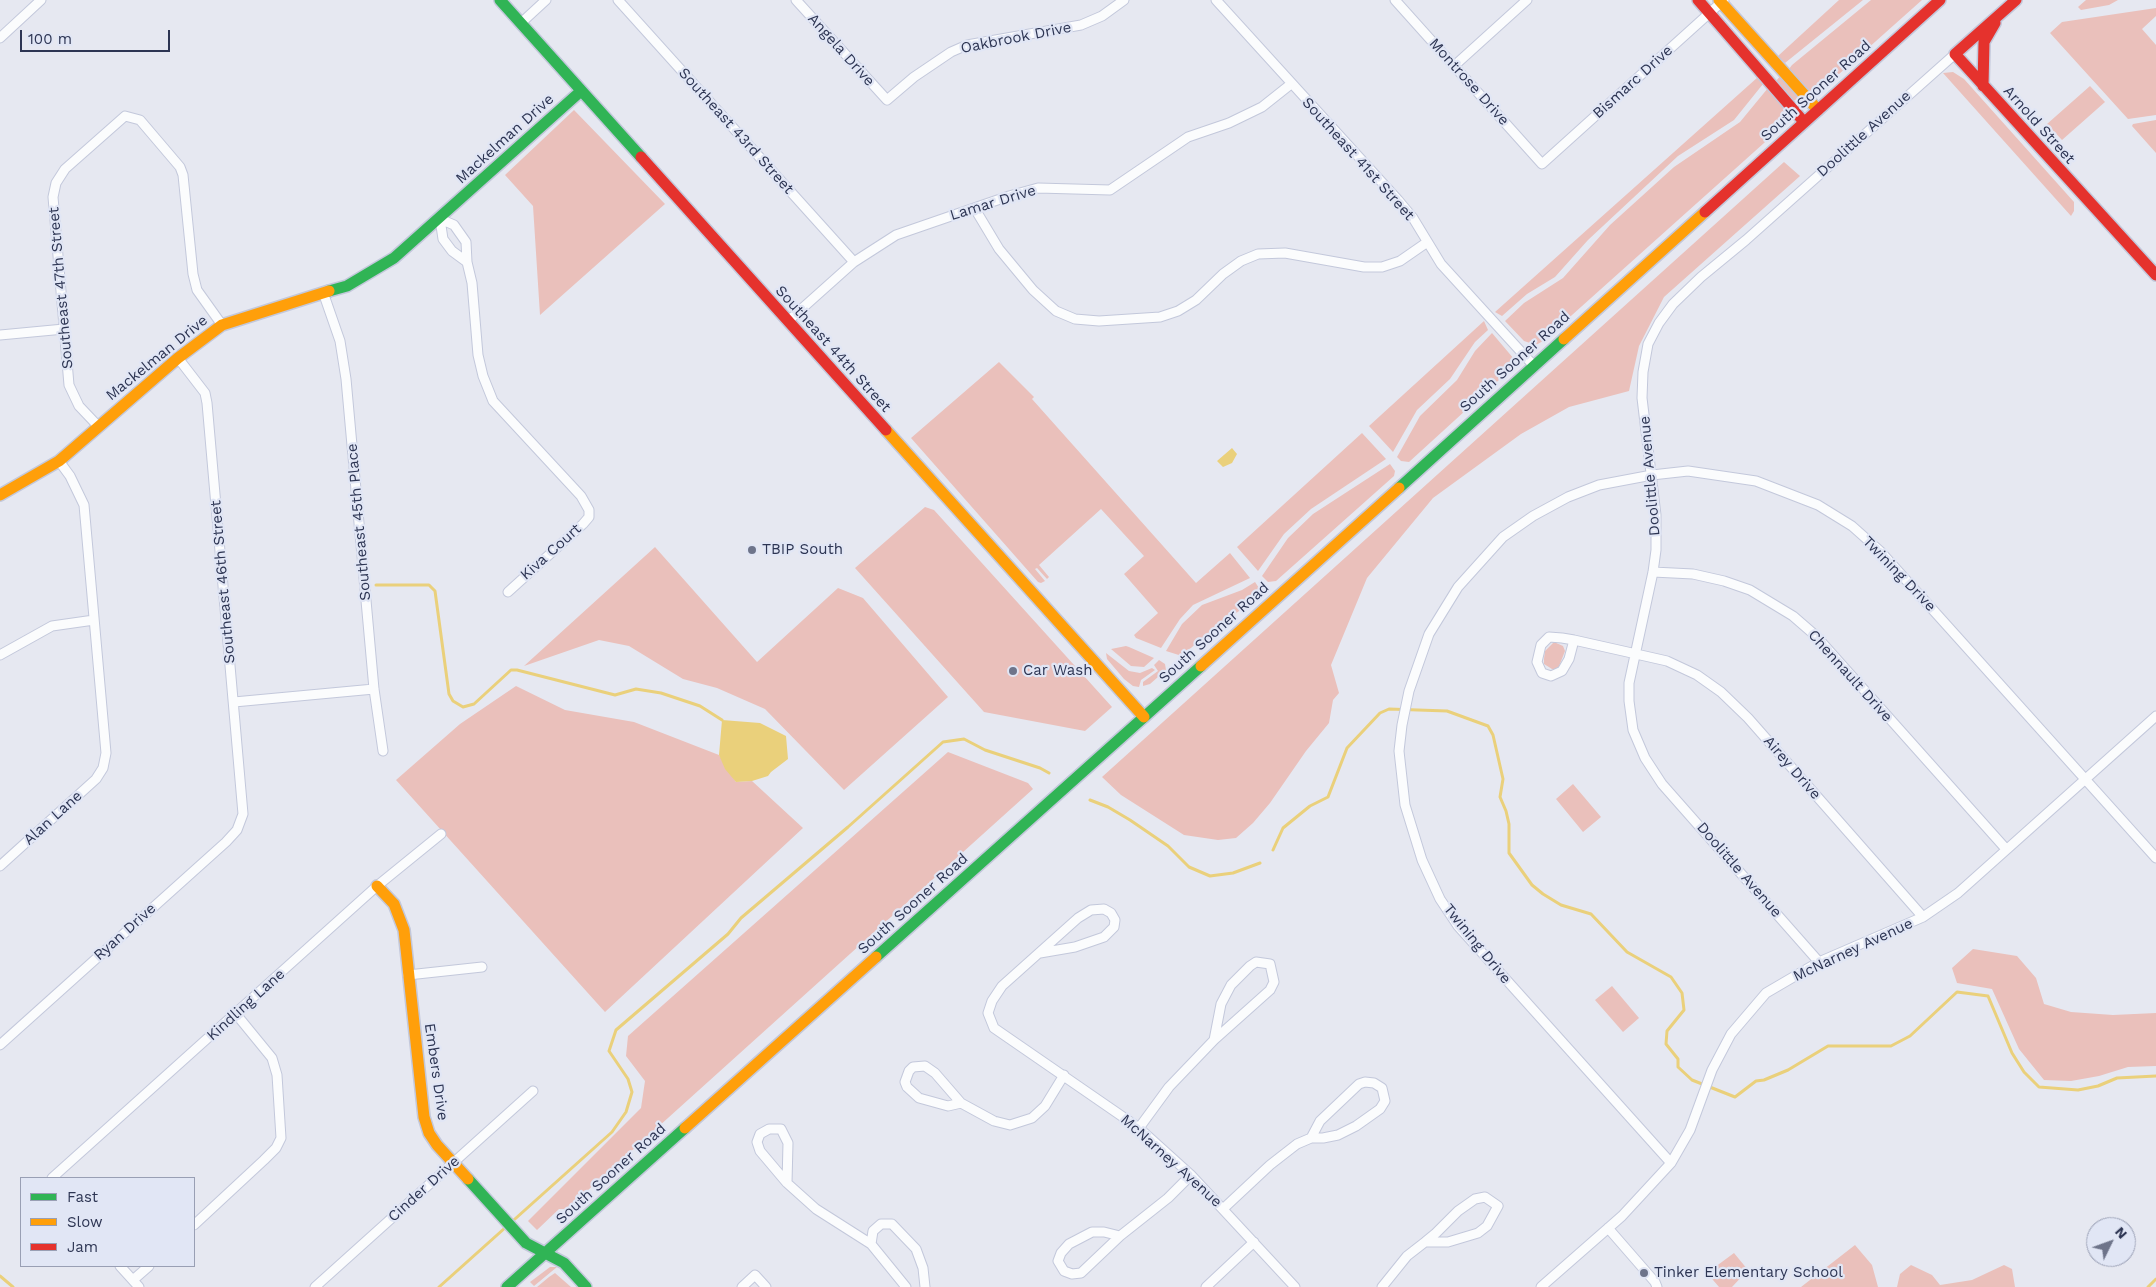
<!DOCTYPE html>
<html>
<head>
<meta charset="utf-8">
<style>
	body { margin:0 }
	#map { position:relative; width:2156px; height:1287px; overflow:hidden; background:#e6e8f1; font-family:"Work Sans",sans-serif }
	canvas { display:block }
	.legend { position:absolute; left:20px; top:1177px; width:175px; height:90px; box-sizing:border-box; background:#e1e6f5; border:1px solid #999fb4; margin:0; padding:6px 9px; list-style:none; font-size:15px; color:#2d3553 }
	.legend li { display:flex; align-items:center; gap:10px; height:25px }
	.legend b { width:25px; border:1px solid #999fb4 }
	.north { position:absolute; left:2086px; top:1217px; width:50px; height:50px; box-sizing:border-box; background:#e1e6f5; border:1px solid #999fb4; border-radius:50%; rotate:48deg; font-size:14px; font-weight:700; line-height:20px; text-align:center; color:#2d3553 }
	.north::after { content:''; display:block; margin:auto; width:18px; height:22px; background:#6e748a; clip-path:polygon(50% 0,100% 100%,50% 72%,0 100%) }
	.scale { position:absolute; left:20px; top:30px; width:150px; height:22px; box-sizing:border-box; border:2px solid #2d3553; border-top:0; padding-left:6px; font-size:15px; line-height:18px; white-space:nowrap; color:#2d3553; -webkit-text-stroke:4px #e1e6f5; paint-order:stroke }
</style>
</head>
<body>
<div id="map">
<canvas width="2156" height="1287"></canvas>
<ul class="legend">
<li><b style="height:6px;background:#30b455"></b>Fast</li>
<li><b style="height:6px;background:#ff9f0a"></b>Slow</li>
<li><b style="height:6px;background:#e5322d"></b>Jam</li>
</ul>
<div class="north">N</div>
<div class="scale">100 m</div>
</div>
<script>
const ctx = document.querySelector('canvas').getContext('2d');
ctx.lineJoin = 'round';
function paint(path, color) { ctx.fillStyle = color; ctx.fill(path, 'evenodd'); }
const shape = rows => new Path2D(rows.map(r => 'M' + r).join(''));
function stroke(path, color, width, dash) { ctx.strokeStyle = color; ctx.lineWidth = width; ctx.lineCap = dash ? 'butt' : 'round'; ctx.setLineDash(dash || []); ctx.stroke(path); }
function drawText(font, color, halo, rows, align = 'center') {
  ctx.font = font + ' "Work Sans",sans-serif'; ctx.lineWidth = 4.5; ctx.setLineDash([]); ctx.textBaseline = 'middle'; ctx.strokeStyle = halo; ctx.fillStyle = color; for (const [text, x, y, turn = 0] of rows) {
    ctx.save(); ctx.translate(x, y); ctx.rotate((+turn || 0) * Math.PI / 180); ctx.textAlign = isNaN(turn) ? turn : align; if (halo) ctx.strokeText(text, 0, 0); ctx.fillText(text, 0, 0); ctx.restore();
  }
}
paint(shape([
	[1839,0,1863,0,1785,63,1778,56],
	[1871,0,1922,0,1820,91,1812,92,1807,88,1789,69,1792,65],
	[2086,0,2118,0,2109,5,2081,10,2078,7],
	[2156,8,2156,16,2142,29,2156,45,2156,115,2128,119,2050,33,2062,22],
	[1953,72,1964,79,2074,202,2074,211,2071,216,1943,73],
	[1781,75,1799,97,1797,100,1793,100,1776,81],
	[1758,77,1763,84,1734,120,1678,156,1588,240,1555,277,1527,294,1502,316,1495,312],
	[2090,86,2105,102,2062,140,2047,124],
	[1768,88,1788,112,1787,120,1783,126,1543,341,1536,345,1524,341,1505,321,1524,303,1563,278,1610,225,1674,167,1740,122],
	[574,110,665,204,540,315,533,206,505,175],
	[2156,120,2156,153,2132,126,2133,124],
	[1784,162,1800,176,1664,297,1639,346,1629,391,1569,407,1521,434,1433,498,1367,578,1331,665,1339,693,1333,700,1329,723,1306,751,1270,803,1253,823,1236,838,1218,840,1184,835,1121,795,1102,777],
	[1484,321,1488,330,1475,342,1450,379,1417,410,1393,452,1369,426],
	[1492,333,1514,359,1511,369,1409,462,1401,461,1397,457,1420,416,1457,380,1475,351],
	[999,362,1034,397,1032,399,1196,583,1230,553,1250,578,1193,605,1180,619,1161,648,1136,638,1134,635,1158,613,1124,574,1144,556,1101,509,1039,565,1049,577,1047,579,1037,568,1035,569,1045,581,1041,583,1038,582,911,438],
	[1362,433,1386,459,1311,509,1284,534,1258,571,1237,547],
	[1390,464,1395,471,1394,476,1276,581,1268,582,1262,576,1288,538,1313,514],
	[925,507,934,510,1112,707,1085,731,984,712,855,568],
	[655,547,757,662,838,588,863,598,948,697,844,790,765,709,717,688,683,679,629,646,599,640,524,666],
	[1255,582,1261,591,1258,597,1201,639,1182,656,1166,651,1182,624,1202,605,1242,590],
	[1554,642,1563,646,1565,651,1558,669,1552,669,1544,664,1544,659,1545,651],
	[1126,646,1129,647,1154,658,1144,667,1131,666,1111,649],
	[1106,653,1129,671,1140,673,1152,668,1155,670,1141,680,1139,687,1133,686,1124,679,1107,659],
	[1159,660,1165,664,1166,670,1150,684,1143,686,1143,682,1158,671,1154,665],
	[516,686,565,710,634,722,719,755,736,782,752,781,803,828,605,1012,396,780,460,724],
	[948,752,1028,783,1033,789,567,1209,559,1209,537,1230,528,1221,641,1108,645,1081,626,1056,628,1036],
	[1573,784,1601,817,1583,832,1556,799],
	[1973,949,2017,956,2036,978,2044,1004,2071,1012,2113,1015,2156,1013,2156,1066,2128,1067,2099,1076,2071,1081,2044,1080,2019,1049,1992,989,1957,983,1952,968],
	[1612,986,1639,1018,1623,1032,1595,1000],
	[1855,1245,1872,1265,1878,1287,1801,1287],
	[1734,1253,1748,1270,1732,1287,1719,1287,1707,1273],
	[1911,1265,1932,1275,1940,1285,1972,1280,2004,1265,2012,1269,2015,1287,1897,1287,1900,1274],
	[550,1267,557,1267,534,1286,530,1282],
	[555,1273,571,1287,537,1287,549,1277]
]), '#eac0bb');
paint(shape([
	[1232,448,1237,454,1232,463,1223,467,1217,461],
	[722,720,760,723,786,736,788,759,771,772,768,776,752,781,736,782,725,769,719,755]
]), '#ead07b');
stroke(shape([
	[376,585,429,585,435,591,449,694,453,701,463,707,474,704,511,670,517,670,615,695,636,689,661,693,700,706,722,720],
	[1090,800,1108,807,1130,820,1168,846,1189,867,1210,876,1233,873,1260,863],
	[1273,850,1283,828,1310,806,1328,797,1347,748,1380,713,1389,709,1447,711,1488,726,1493,735,1503,779,1500,797,1506,811,1509,824,1509,853,1532,885,1543,894,1561,905,1591,914,1627,952,1671,977,1682,993,1684,1010,1667,1031,1666,1044,1678,1059,1678,1067,1692,1080,1735,1097,1756,1081,1764,1080,1788,1070,1828,1046,1891,1046,1910,1036,1957,992,1988,996,2012,1053,2024,1072,2039,1087,2078,1090,2098,1086,2117,1078,2156,1076],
	[0,1276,13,1287],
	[439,1287,612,1132,626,1112,632,1092,628,1079,609,1051,616,1030,728,934,741,918,848,827,943,742,964,739,985,750,1040,768,1049,773],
	[2148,1287,2156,1279]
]), '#ead07b', 3);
const street = shape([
	[618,0,854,262],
	[796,0,887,100,914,77,951,52,967,45,1081,25,1102,16,1124,0],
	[1216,0,1398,200,1413,218,1441,264,1534,366],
	[1395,0,1542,164,1724,0],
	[521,23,546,0],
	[0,38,41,0],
	[1454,66,1527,0],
	[975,209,999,249,1033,290,1056,311,1075,319,1099,321,1160,317,1178,311,1196,300,1223,274,1241,261,1258,254,1285,253,1364,267,1382,267,1400,261,1426,243],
	[440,219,454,225,466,242,467,262,452,251,443,239,440,219],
	[467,262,472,283,478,355,483,376,493,401,581,496,589,510,589,517,583,524,508,592],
	[324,295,340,341,346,379,374,689,383,751],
	[788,321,854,262,896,235,1009,196,1038,188,1110,190,1188,137,1229,123,1262,107,1291,84],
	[0,335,64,329],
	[98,426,79,406,69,385,53,197,56,183,65,169,125,116,140,120,180,167,183,175,193,274,197,290,222,325],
	[1653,572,1693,574,1724,581,1750,590,1793,616,1816,636,2006,849],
	[1574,640,1569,659,1562,671,1551,676,1542,673,1537,662,1541,645,1549,637,1562,638,1574,640,1623,651,1667,661,1697,675,1721,692,1748,718,1923,917],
	[0,655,52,626,94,620],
	[234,702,374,689],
	[0,866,96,779,103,768,106,753,84,505,70,476,59,461],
	[1040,953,1075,947,1104,937,1114,927,1115,920,1111,913,1104,909,1091,910,1078,918,1002,986,992,1001,988,1013,994,1028,1139,1128,1191,1175,1295,1287],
	[1819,962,1662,784,1645,758,1633,730,1629,701,1629,683,1653,572,1656,550,1656,515,1642,398,1643,372,1648,344,1659,323,1673,304,1701,277,1746,240,1955,54],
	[408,975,482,967],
	[0,1045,226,842,237,830,243,814,207,403,205,393,178,358],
	[961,1103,948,1106,919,1098,907,1087,905,1082,909,1071,913,1067,925,1066,935,1073,961,1103,994,1121,1010,1125,1032,1118,1045,1106,1064,1075],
	[1139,1128,1169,1087,1214,1040,1221,1004,1231,985,1250,966,1256,962,1270,964,1274,982,1270,990,1214,1040],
	[1671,1163,1458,926,1440,899,1422,860,1405,805,1399,751,1402,725,1409,691,1429,634,1458,587,1503,537,1533,516,1568,497,1599,485,1652,475,1688,471,1756,481,1818,505,1852,526,1880,551,2156,858],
	[52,1178,377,886,441,834],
	[787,1183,788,1143,781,1129,769,1129,760,1134,757,1142,760,1151,787,1183,816,1209,871,1244,873,1231,881,1224,892,1224,916,1249,923,1268,925,1287],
	[1224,1208,1270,1165,1297,1144,1311,1138,1320,1121,1359,1084,1365,1082,1374,1083,1382,1088,1385,1101,1380,1109,1356,1126,1338,1135,1323,1138,1311,1138],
	[194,1225,264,1160,276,1148,281,1138,277,1075,272,1058,236,1014],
	[1608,1228,1655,1282,1657,1287],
	[1120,1236,1081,1273,1072,1274,1064,1271,1058,1261,1061,1253,1069,1244,1092,1232,1104,1232,1120,1236,1168,1198,1191,1175],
	[871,1244,906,1287],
	[120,1266,139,1287],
	[133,1280,149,1266],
	[315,1287,533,1091],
	[742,1287,755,1275,766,1287],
	[1206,1287,1254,1242],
	[1382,1287,1407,1256,1425,1242,1436,1233,1458,1211,1475,1199,1485,1197,1498,1206,1487,1226,1478,1233,1448,1242,1425,1242],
	[1541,1287,1622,1216,1671,1163,1690,1130,1712,1070,1731,1034,1766,993,1819,962,1923,917,1958,893,2156,716]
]);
const fast = shape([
	[500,0,641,157],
	[329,291,347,286,394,258,581,91],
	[1399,488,1564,339],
	[876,957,1201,666],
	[468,1179,526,1243,564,1263,586,1287],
	[507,1287,685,1128]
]);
const slow = shape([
	[1719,0,1818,110],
	[1564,339,1705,212],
	[886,430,1144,717],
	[0,495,59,461,178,358,222,325,329,291],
	[1201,666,1399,488],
	[377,886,394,904,404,930,424,1117,429,1133,437,1145,468,1179],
	[685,1128,876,957]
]);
const jam = shape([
	[1698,0,1804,122],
	[2016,0,1955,54,2156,275],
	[1983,86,1984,42,1995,23],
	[641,157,886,430],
	[1705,212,1940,0]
]);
stroke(street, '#c3c8db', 11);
stroke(fast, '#c3c8db', 14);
stroke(slow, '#c3c8db', 14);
stroke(jam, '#c3c8db', 14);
stroke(street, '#fbfcfd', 9);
stroke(fast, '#30b455', 11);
stroke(slow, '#ff9f0a', 11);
stroke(jam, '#e5322d', 11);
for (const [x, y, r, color] of [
	[752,550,5,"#6e748a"],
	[1013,671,5,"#6e748a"],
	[1644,1273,5,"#6e748a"]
]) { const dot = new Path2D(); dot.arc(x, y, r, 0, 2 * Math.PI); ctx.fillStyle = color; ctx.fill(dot); stroke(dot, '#e1e6f5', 2); }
drawText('15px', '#2d3553', '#e1e6f5', [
	["Oakbrook Drive",1016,38,-11],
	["Angela Drive",841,50,48],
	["Montrose Drive",1469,82,48],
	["Bismarc Drive",1633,82,-42],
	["South Sooner Road",1816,91,-42],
	["Arnold Street",2039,125,48],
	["Southeast 43rd Street",736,131,48],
	["Doolittle Avenue",1864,134,-42],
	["Mackelman Drive",505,139,-42],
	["Southeast 41st Street",1358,159,48],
	["Lamar Drive",993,203,-17],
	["Southeast 47th Street",61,288,-95],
	["Southeast 44th Street",833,349,48],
	["Mackelman Drive",157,358,-39],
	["South Sooner Road",1515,362,-42],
	["Doolittle Avenue",1650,476,-95],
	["Southeast 45th Place",359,522,-95],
	["Kiva Court",551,552,-42],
	["Twining Drive",1899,574,46],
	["Southeast 46th Street",223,582,-95],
	["South Sooner Road",1214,633,-42],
	["Chennault Drive",1850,676,48],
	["Airey Drive",1792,768,49],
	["Alan Lane",53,818,-42],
	["Doolittle Avenue",1739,870,49],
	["South Sooner Road",913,904,-42],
	["Ryan Drive",125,932,-42],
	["Twining Drive",1477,944,51],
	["McNarney Avenue",1853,950,-25],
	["Kindling Lane",246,1005,-42],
	["Embers Drive",436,1072,82],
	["McNarney Avenue",1171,1161,42],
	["South Sooner Road",611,1174,-42],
	["Cinder Drive",424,1189,-42]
]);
drawText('15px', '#2d3553', '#e1e6f5', [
	["TBIP South",762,550],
	["Car Wash",1023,671],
	["Tinker Elementary School",1654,1273]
], 'left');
</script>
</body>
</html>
